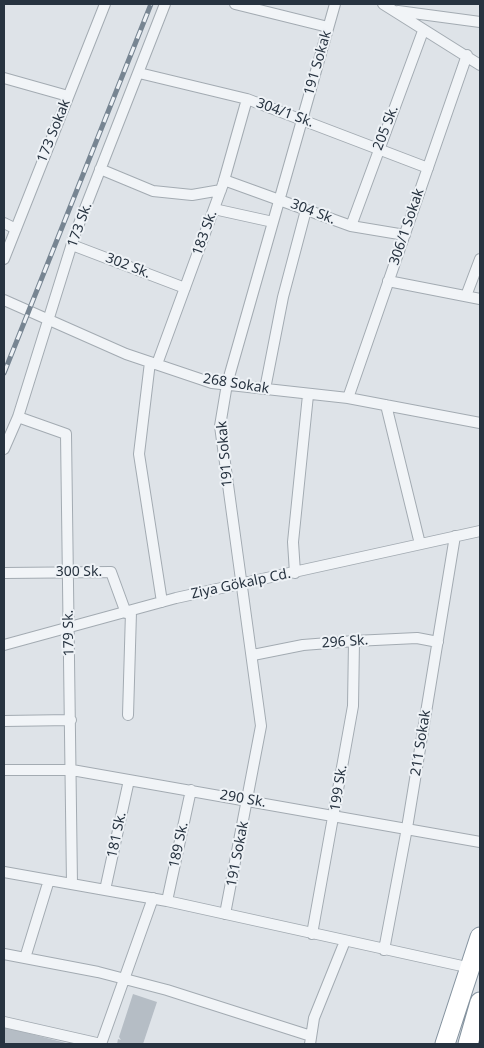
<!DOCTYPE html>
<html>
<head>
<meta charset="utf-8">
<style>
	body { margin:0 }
	#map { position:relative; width:484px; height:1048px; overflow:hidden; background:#dee3e8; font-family:"Noto Sans",sans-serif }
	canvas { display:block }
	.frame { position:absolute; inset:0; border:5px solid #273340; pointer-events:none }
</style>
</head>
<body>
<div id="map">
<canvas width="484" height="1048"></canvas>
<div class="frame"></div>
</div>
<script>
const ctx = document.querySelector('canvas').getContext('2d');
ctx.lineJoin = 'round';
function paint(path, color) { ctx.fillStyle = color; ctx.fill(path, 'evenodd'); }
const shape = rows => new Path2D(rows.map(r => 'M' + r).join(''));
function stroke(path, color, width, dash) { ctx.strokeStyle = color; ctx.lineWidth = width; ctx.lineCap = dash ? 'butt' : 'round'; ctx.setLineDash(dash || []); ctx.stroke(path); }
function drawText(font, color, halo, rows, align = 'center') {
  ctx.font = font + ' "Noto Sans",sans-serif'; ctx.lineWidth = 4; ctx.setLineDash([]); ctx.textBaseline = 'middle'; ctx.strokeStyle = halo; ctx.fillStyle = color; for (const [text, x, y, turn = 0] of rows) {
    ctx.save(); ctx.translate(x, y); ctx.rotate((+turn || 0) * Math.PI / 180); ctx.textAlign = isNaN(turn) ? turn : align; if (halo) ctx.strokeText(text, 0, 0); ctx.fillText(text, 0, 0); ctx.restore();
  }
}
paint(shape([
	[133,994,157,1002,143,1044,117,1044,118,1039,121,1040,119,1037],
	[4,1027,70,1044,4,1044]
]), '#b5bdc5');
const street = shape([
	[235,4,328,27],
	[383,4,480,65],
	[398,11,480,22],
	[139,73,247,99,428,168],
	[4,78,68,96],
	[100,169,153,191,192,195,221,190],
	[224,180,351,226,405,235],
	[214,209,273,222],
	[4,223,16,229],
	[351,226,423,31],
	[72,245,185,288],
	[4,259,105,4],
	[388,281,480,299],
	[466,296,480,259],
	[4,300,126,354,212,383,348,398,480,423],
	[150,362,139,454,162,602],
	[157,364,223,184,247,99],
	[265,389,283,297,306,210],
	[348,398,467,55],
	[386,405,420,544],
	[18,417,66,434,72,884],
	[4,449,18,417,75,234,165,4],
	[4,573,111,572,126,613],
	[295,573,293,542,308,395],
	[4,645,176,598,480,531],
	[253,655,303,645,354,641,417,638,438,642],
	[128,715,131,612],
	[4,721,71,720],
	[4,770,72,770,480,842],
	[4,872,167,901,471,968],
	[105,890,129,780],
	[167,901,191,790],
	[225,914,261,726,220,426,227,384,335,4],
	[312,934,353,706,354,641],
	[384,950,407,828,455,536],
	[4,954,98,972,167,990,311,1036],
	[25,958,49,880],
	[4,1022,101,1044],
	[101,1044,153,898],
	[310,1044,314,1018,345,941]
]);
const highway = shape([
	[445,1044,480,937],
	[468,1044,480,1002]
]);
stroke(street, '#a3abb2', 12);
stroke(highway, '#85939f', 21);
stroke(street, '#f1f4f7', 10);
stroke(highway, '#fff', 19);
const rail = shape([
	[4,373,151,4]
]);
stroke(rail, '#778592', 5);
stroke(rail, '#eef2f6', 3, [9]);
drawText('14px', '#273340', '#eef2f6', [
	["191 Sokak",318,63,-74],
	["304/1 Sk.",285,113,20],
	["205 Sk.",386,128,-69],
	["173 Sokak",54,131,-68],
	["304 Sk.",313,212,21],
	["173 Sk.",80,225,-70],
	["306/1 Sokak",407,227,-71],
	["183 Sk.",205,233,-70],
	["302 Sk.",128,266,21],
	["268 Sokak",236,384,9],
	["191 Sokak",225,454,-95],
	["300 Sk.",79,572],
	["Ziya Gökalp Cd.",241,584,-12],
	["179 Sk.",69,633,-91],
	["296 Sk.",345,642,-4],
	["211 Sokak",421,743,-81],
	["199 Sk.",339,788,-81],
	["290 Sk.",243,799,10],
	["181 Sk.",117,835,-78],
	["189 Sk.",179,845,-78],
	["191 Sokak",238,854,-79]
]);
</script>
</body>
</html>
